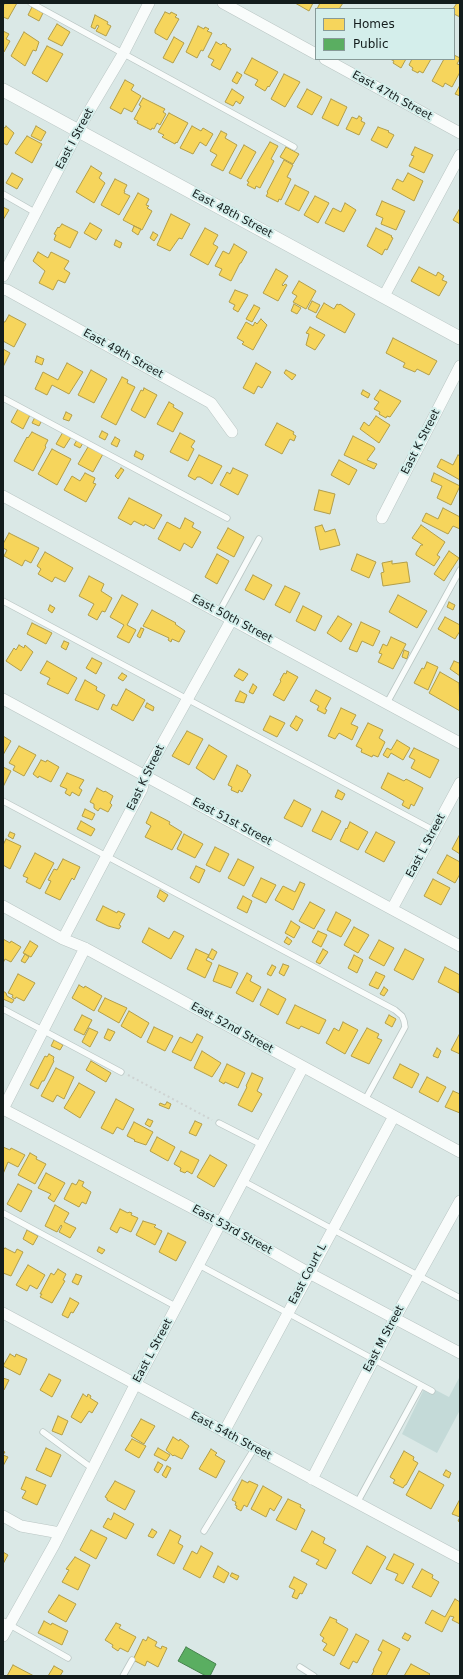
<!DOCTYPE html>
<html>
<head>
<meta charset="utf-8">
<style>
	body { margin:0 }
	#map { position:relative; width:463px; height:1679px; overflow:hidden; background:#dae8e6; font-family:"DejaVu Sans",sans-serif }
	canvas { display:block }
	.frame { position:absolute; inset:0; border:4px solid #131c1c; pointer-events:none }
	.legend { position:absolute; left:315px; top:8px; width:140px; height:52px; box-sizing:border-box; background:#d4eeeb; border:1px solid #879a98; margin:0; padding:5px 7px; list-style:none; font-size:12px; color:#131c1c }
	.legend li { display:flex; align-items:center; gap:8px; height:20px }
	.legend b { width:20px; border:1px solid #879a98 }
</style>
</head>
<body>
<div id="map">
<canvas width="463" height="1679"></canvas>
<div class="frame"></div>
<ul class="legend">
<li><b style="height:11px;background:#f6d55c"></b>Homes</li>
<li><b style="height:11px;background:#5aae61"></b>Public</li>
</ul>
</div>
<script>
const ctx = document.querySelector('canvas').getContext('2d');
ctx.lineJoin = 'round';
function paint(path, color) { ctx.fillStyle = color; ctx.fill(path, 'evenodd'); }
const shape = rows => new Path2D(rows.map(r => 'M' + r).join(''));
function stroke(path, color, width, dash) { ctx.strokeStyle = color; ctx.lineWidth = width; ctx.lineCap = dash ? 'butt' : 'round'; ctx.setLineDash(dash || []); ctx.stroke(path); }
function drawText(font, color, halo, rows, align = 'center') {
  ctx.font = font + ' "DejaVu Sans",sans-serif'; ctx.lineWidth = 4; ctx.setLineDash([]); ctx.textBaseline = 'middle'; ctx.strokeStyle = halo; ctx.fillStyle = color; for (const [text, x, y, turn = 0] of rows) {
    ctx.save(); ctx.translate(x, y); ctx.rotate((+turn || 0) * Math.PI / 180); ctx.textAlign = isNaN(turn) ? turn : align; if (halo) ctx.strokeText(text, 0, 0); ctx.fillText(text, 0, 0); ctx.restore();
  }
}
paint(shape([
	[460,1376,460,1410,437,1453,402,1434,426,1385,449,1397]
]), '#c4dad8');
const homes = shape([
	[5,3,17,3,8,19,3,17,3,6,5,3],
	[295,3,313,3,309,11,295,3],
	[320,3,343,3,339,9,317,9,320,3],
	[457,3,460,3,460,17,454,14,453,9,457,3],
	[32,7,43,13,39,21,28,15,32,7],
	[165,12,170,14,171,12,177,15,175,17,179,19,167,40,155,33,155,30,165,12],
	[95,15,108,22,107,24,111,26,106,36,96,31,99,26,97,25,95,29,91,27,95,15],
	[57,24,70,32,62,46,48,39,57,24],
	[198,26,204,29,205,27,209,29,207,31,212,33,203,51,201,50,197,58,186,52,198,26],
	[3,31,9,34,6,39,10,41,4,52,3,52,3,31],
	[24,32,39,42,36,51,33,50,25,66,11,56,24,32],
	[174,37,184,43,173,63,163,58,174,37],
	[216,42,221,45,223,43,227,45,226,46,231,49,220,70,211,65,214,60,208,57,216,42],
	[47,46,63,54,47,82,32,73,47,46],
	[454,55,460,58,457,64,460,65,460,72,452,87,445,83,443,87,432,81,444,59,454,59,454,55],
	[252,58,278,72,269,87,268,86,265,91,255,85,258,80,244,73,252,58],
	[390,59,406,59,401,68,393,63,394,61,390,59],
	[412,59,431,59,423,73,419,71,418,73,412,70,413,68,409,65,412,59],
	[237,72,242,75,237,84,232,81,237,72],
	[284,74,300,82,285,107,271,99,284,74],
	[125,80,134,85,131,90,141,96,132,112,124,108,121,114,110,108,125,80],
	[460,85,460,96,455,94,460,85],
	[232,89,244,97,240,104,236,101,233,106,225,102,232,89],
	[307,89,322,97,312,115,297,107,307,89],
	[143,98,165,109,163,112,166,114,160,125,157,123,154,129,152,128,151,130,137,123,138,121,134,119,141,106,139,105,143,98],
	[331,99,347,107,338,126,322,118,331,99],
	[169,113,188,123,177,143,176,142,175,144,162,137,164,135,158,132,169,113],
	[359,116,362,118,361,121,365,123,359,135,346,129,352,117,357,119,359,116],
	[6,126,14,133,7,145,3,143,3,127,5,128,6,126],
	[36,126,46,132,41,141,31,136,36,126],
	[192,126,201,131,203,128,213,134,206,146,200,142,193,154,180,148,192,126],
	[378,127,389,131,388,132,394,135,387,148,371,140,378,127],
	[221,131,227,134,225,138,237,145,223,171,211,165,217,155,210,151,221,131],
	[27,136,42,144,32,163,15,153,27,136],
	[270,142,278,146,271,159,274,161,260,188,256,186,255,189,247,185,249,182,247,181,270,142],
	[244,145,256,152,241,179,229,173,244,145],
	[286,147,299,154,293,164,280,157,286,147],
	[415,147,433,155,424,173,409,166,414,156,411,155,415,147],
	[284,160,293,165,287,177,291,179,281,200,279,199,278,202,266,196,268,193,267,192,284,160],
	[91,166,102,173,99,178,105,183,94,203,76,192,91,166],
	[12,173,23,179,17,189,6,183,12,173],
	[408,173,423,181,414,201,392,189,397,179,403,182,408,173],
	[115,179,127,185,124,191,125,191,124,193,130,196,119,215,101,205,115,179],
	[295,185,309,192,299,211,285,204,295,185],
	[138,193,149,199,146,205,149,206,147,208,152,211,142,230,123,220,138,193],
	[315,196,329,203,318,223,304,215,315,196],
	[382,201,405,211,396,230,381,224,383,218,376,215,382,201],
	[345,203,356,210,344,232,325,223,333,208,341,212,345,203],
	[3,207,9,210,3,220,3,207],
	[460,208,460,224,453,220,460,208],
	[171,214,190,224,182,239,179,238,170,251,157,245,171,214],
	[90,223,102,230,96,240,84,233,90,223],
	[62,224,78,232,70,248,54,240,56,235,54,234,58,227,59,228,62,224],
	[134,226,141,229,138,235,132,231,134,226],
	[205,228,218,235,213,244,218,247,208,265,190,255,205,228],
	[376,228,392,236,391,237,393,238,387,250,385,249,382,255,367,246,376,228],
	[153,232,158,235,154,241,150,238,153,232],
	[116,240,122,243,120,248,114,245,116,240],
	[234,244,247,252,241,263,240,263,231,281,219,275,222,269,215,266,223,251,229,254,234,244],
	[38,252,48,258,51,252,69,261,64,269,70,273,65,283,58,280,53,290,39,283,45,271,33,261,38,252],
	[419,267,436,276,438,272,444,276,442,280,447,282,439,296,411,281,419,267],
	[276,269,288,276,282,285,283,286,285,284,287,285,278,301,263,293,276,269],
	[299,281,316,291,306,309,293,302,297,296,292,293,299,281],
	[235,290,248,295,238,312,233,309,235,305,229,302,235,290],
	[312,301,320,305,316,313,308,309,312,301],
	[324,303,334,309,337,304,339,305,340,304,355,314,345,333,316,317,324,303],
	[294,304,301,308,297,314,291,311,294,304],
	[254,305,260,308,252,322,246,319,254,305],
	[9,315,26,324,14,347,3,341,3,322,5,322,9,315],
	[261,319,267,325,253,350,242,344,244,342,237,338,246,322,253,326,255,322,257,324,261,319],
	[310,327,325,335,315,350,306,345,309,334,306,333,310,327],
	[393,338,437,361,429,375,417,369,415,372,403,367,405,363,386,353,393,338],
	[3,349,10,353,3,367,3,349],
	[37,356,44,359,42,365,35,362,37,356],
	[67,363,83,372,69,394,52,385,47,395,35,389,43,372,58,380,67,363],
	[256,363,271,372,262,388,258,386,254,394,243,388,256,363],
	[91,370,107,379,94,403,78,395,91,370],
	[286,370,296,375,292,380,284,373,286,370],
	[122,377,128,380,127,383,135,387,116,425,101,417,122,377],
	[144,388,157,395,145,418,131,410,141,390,143,391,144,388],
	[363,390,370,394,368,398,361,394,363,390],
	[380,390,401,401,390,417,387,416,386,418,379,414,380,412,374,409,379,402,374,399,380,390],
	[169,402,174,405,173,407,183,413,173,432,157,424,169,402],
	[18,409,30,415,23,429,11,422,18,409],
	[66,412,72,415,69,421,63,419,66,412],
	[376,416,390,425,379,443,360,429,364,422,369,426,376,416],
	[35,417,42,420,39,426,32,423,35,417],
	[277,423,294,432,293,434,296,436,294,441,290,439,282,454,265,445,277,423],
	[102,431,108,434,105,440,99,437,102,431],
	[32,432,48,440,45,446,46,447,33,471,14,461,27,437,28,438,32,432],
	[63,432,71,437,64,448,56,444,63,432],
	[180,433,195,441,191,447,194,449,188,461,170,452,180,433],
	[353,436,374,447,375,449,367,460,377,464,374,469,344,455,353,436],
	[115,437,120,440,117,447,111,444,115,437],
	[77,440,83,443,80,448,74,445,77,440],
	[88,447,103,454,93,472,78,464,88,447],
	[52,449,71,459,57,485,38,474,52,449],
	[136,451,144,455,142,460,134,456,136,451],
	[199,455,222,466,212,484,200,477,197,477,195,480,188,476,199,455],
	[458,455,460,456,460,480,437,467,441,459,453,465,458,455],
	[339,460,357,470,349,485,331,475,339,460],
	[121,468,124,470,118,479,115,476,121,468],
	[233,468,248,475,238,495,220,485,227,472,230,474,233,468],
	[85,473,95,478,93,483,96,484,86,502,64,490,72,476,80,481,85,473],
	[434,473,460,486,451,505,437,498,442,486,431,481,434,473],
	[319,490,335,494,330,514,314,510,319,490],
	[129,498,162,515,154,529,145,524,144,526,134,521,131,525,118,518,129,498],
	[443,508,460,517,460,529,453,526,448,534,422,521,426,513,438,519,443,508],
	[185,518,194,523,192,527,201,532,192,548,184,543,180,551,158,539,167,522,180,529,185,518],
	[322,525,325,532,335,529,340,545,320,550,315,527,322,525],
	[421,525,445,542,437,555,440,557,434,566,416,555,416,553,421,545,423,545,412,538,421,525],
	[228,528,244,537,234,557,217,548,228,528],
	[9,533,39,548,31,563,25,560,22,566,4,556,7,550,3,548,3,544,9,533],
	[449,551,459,558,444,581,434,574,449,551],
	[45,552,73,568,65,582,55,577,52,582,38,574,41,569,37,566,45,552],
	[217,554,229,561,217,584,205,577,217,554],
	[357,554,376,562,369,578,351,570,357,554],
	[392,561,392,564,407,562,410,582,383,586,381,573,384,572,382,563,392,561],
	[253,575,272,585,264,600,245,590,253,575],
	[89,576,104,584,101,591,112,598,105,612,102,611,97,620,88,615,94,604,79,596,89,576],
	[285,586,300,593,290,613,275,605,285,586],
	[122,595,138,604,127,625,136,630,129,643,117,637,124,625,110,617,122,595],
	[398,595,427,611,417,628,389,612,398,595],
	[449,602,455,605,453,610,447,607,449,602],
	[50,605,55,608,52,613,48,610,50,605],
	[303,606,322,616,315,631,296,621,303,606],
	[152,610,176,623,175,624,185,631,179,642,172,639,171,642,168,640,169,638,143,626,152,610],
	[338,616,352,624,341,642,327,633,338,616],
	[445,617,460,625,460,631,455,639,438,629,445,617],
	[361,622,380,631,373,646,362,641,357,652,349,649,361,622],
	[32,623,52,633,46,644,27,634,32,623],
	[141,628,144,629,140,638,137,636,141,628],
	[391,637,406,644,393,669,378,662,382,654,379,653,383,644,387,646,391,637],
	[64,641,69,643,66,650,61,647,64,641],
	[19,645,24,648,25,645,33,652,21,671,6,661,14,648,16,650,19,645],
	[404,650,409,652,407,659,402,657,404,650],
	[92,658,102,663,96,674,86,668,92,658],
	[47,661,77,678,68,694,47,684,50,678,40,673,47,661],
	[454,661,459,663,460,662,460,676,450,669,454,661],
	[427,662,438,667,428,690,414,683,422,668,424,669,427,662],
	[239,669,248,674,243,681,234,676,239,669],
	[287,671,298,677,284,701,273,695,281,681,280,680,284,673,286,674,287,671],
	[440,672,459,683,460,711,429,693,440,672],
	[122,673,127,676,123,681,118,678,122,673],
	[85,680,97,687,96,690,105,695,98,710,75,700,85,680],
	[253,684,257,687,253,694,249,692,253,684],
	[126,689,145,700,133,721,111,709,113,704,117,706,126,689],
	[316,690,331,698,325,709,327,710,325,714,317,710,319,706,310,701,316,690],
	[240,691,247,695,244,703,235,701,240,691],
	[147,703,154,707,153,711,145,707,147,703],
	[341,708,356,715,351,724,358,727,352,740,339,733,335,739,328,736,341,708],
	[270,716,285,723,277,737,263,730,270,716],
	[296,716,303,720,297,731,290,726,296,716],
	[368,723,383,730,379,738,385,742,378,757,373,755,372,757,361,752,362,749,356,746,368,723],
	[187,731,203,739,189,765,172,756,187,731],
	[3,736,11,741,3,755,3,736],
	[397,740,410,748,403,760,391,753,388,758,383,755,387,748,391,750,397,740],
	[209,745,227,756,214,780,196,768,209,745],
	[19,746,36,755,24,776,13,770,15,766,9,763,19,746],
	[414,748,439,760,430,778,411,768,415,760,409,757,414,748],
	[41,760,46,762,47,760,59,767,51,782,39,776,38,778,33,774,41,760],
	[237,765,248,771,247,772,251,775,242,792,239,790,238,793,231,790,232,787,228,785,237,765],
	[3,767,11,771,3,787,3,767],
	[67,773,84,780,79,788,82,790,79,796,72,792,70,796,65,793,67,789,60,786,67,773],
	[388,773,404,781,406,779,423,788,414,806,411,804,409,809,402,805,404,801,381,788,388,773],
	[97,788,104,792,105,791,113,796,110,803,112,805,108,812,100,808,98,811,94,808,94,804,90,802,97,788],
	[338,790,345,794,342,800,335,797,338,790],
	[294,800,311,809,302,827,284,818,294,800],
	[85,809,95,814,92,820,82,816,85,809],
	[322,811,341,821,331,840,312,831,322,811],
	[151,812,170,822,169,824,182,832,172,850,145,837,151,826,146,823,151,812],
	[81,821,95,829,91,836,77,829,81,821],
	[350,822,368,832,358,850,340,841,346,828,347,829,350,822],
	[10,832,15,834,13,839,8,836,10,832],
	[376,832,395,842,384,862,365,852,376,832],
	[184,834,203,844,195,858,177,849,184,834],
	[460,834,460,854,452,849,460,834],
	[6,839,21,846,10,869,3,865,3,845,6,839],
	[215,847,229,854,220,872,206,865,215,847],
	[35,853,54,863,40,889,26,882,28,878,23,876,35,853],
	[447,855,460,862,460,874,455,883,437,873,447,855],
	[63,859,80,867,74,880,72,878,60,900,45,893,51,881,48,880,54,869,57,870,63,859],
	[238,859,254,867,244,886,228,878,238,859],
	[196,866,205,870,199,883,190,878,196,866],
	[261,878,276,885,266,903,252,896,261,878],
	[433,879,450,888,441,905,424,896,433,879],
	[300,882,305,884,293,910,275,900,283,886,295,892,300,882],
	[160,890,168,895,164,902,157,897,160,890],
	[243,896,252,901,247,913,237,908,243,896],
	[310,902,325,910,314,929,299,921,310,902],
	[103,906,117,913,118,911,125,914,119,925,121,926,119,929,108,926,96,920,103,906],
	[336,912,351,920,341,937,327,930,336,912],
	[291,921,300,927,294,938,285,933,291,921],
	[354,927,369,935,358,953,344,945,354,927],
	[149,928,169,939,174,931,184,936,171,959,142,942,149,928],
	[318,931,327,935,321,947,312,942,318,931],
	[287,937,292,941,289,945,284,942,287,937],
	[3,939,10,943,11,941,21,947,11,962,5,959,3,963,3,939],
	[379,940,394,948,384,966,369,958,379,940],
	[30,941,38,946,31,957,23,953,30,941],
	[196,949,209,955,206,960,212,963,205,978,187,969,196,949],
	[212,949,217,952,213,960,208,957,212,949],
	[323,949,328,952,320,964,316,962,323,949],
	[405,949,424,959,413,980,394,970,405,949],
	[25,954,29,957,25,963,21,961,25,954],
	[354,955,363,960,357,973,348,968,354,955],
	[283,964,289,966,284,976,279,973,283,964],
	[219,965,238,973,231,988,213,981,219,965],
	[272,965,276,967,271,976,267,974,272,965],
	[445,967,460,975,459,993,438,982,445,967],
	[376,972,385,976,378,989,369,985,376,972],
	[247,973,252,976,250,981,261,987,253,1002,236,993,247,973],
	[18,974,35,983,24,1001,16,997,15,999,12,997,13,995,8,993,18,974],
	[79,985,84,988,85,986,102,996,94,1011,72,998,79,985],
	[384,987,388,990,384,996,380,994,384,987],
	[268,989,286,999,278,1015,260,1005,268,989],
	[3,991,6,993,7,996,14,1000,12,1003,3,999,3,991],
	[105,998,127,1008,119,1023,98,1011,105,998],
	[295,1005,326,1020,319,1034,301,1026,299,1029,286,1023,295,1005],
	[129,1011,149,1023,141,1038,121,1026,129,1011],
	[82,1015,92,1020,84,1035,74,1030,82,1015],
	[389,1015,396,1019,392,1027,385,1023,389,1015],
	[343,1022,358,1030,345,1054,326,1043,334,1028,339,1031,343,1022],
	[154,1027,173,1036,165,1051,147,1042,154,1027],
	[89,1028,98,1032,90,1047,82,1042,89,1028],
	[367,1028,379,1034,377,1038,382,1040,369,1064,351,1056,367,1028],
	[108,1029,115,1032,110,1041,104,1038,108,1029],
	[460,1033,460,1054,451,1050,460,1033],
	[197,1034,203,1037,191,1061,172,1052,180,1037,192,1043,197,1034],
	[54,1040,63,1045,60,1050,51,1046,54,1040],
	[437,1048,441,1051,438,1058,433,1056,437,1048],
	[202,1051,221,1063,212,1077,194,1068,202,1051],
	[49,1054,54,1057,53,1060,54,1061,44,1081,42,1081,38,1089,30,1085,45,1056,47,1057,49,1054],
	[91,1061,111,1073,106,1082,86,1070,91,1061],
	[227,1064,245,1073,238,1088,225,1082,224,1084,219,1081,227,1064],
	[400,1064,419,1074,412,1088,393,1078,400,1064],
	[56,1068,74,1077,64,1099,57,1095,53,1102,41,1096,56,1068],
	[252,1073,263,1078,257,1091,262,1094,252,1112,238,1105,247,1087,246,1086,252,1073],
	[427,1077,446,1087,438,1102,419,1092,427,1077],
	[79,1083,95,1092,80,1118,64,1108,79,1083],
	[453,1091,460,1094,460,1113,445,1107,453,1091],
	[116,1099,134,1109,123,1130,117,1127,113,1134,101,1128,116,1099],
	[167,1102,171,1104,169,1109,159,1105,160,1103,165,1105,167,1102],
	[148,1119,153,1121,150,1127,145,1124,148,1119],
	[195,1121,202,1124,196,1136,189,1133,195,1121],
	[134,1122,153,1132,146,1145,134,1141,135,1140,127,1136,134,1122],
	[157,1137,175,1147,168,1161,150,1151,157,1137],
	[3,1147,10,1150,11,1148,25,1155,18,1167,8,1162,3,1174,3,1147],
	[181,1151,199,1160,192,1174,187,1171,185,1173,180,1171,181,1168,174,1164,181,1151],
	[30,1153,37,1157,36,1159,46,1164,35,1184,18,1175,30,1153],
	[210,1155,227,1165,214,1187,197,1177,210,1155],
	[46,1173,65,1183,54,1202,48,1198,51,1194,38,1188,46,1173],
	[79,1180,84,1182,82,1186,91,1192,86,1204,82,1202,79,1207,64,1199,72,1183,76,1185,79,1180],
	[18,1184,32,1191,21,1212,7,1204,18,1184],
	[55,1205,69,1213,64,1222,76,1228,70,1238,59,1232,62,1226,61,1225,57,1232,45,1226,55,1205],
	[120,1209,128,1213,129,1212,132,1213,131,1215,138,1218,131,1232,120,1227,117,1233,110,1229,120,1209],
	[143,1221,156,1225,154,1227,162,1231,155,1245,136,1235,143,1221],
	[27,1230,38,1236,33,1245,23,1239,27,1230],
	[168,1233,186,1242,176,1261,159,1252,168,1233],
	[99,1247,105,1250,102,1254,97,1251,99,1247],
	[5,1248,15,1253,17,1249,23,1252,11,1276,3,1273,3,1250,5,1248],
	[28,1265,45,1275,37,1289,30,1285,27,1291,16,1285,28,1265],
	[58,1269,66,1274,63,1280,65,1281,52,1303,40,1297,42,1294,40,1294,51,1273,54,1275,58,1269],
	[76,1274,82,1276,78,1285,72,1282,76,1274],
	[70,1298,79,1303,73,1313,71,1312,68,1318,62,1315,70,1298],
	[10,1354,15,1357,16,1354,27,1359,20,1375,3,1366,10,1354],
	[49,1374,61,1380,52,1397,40,1390,49,1374],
	[3,1378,9,1380,4,1390,3,1390,3,1378],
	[83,1394,87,1397,88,1394,91,1396,90,1398,98,1403,92,1413,89,1411,81,1423,71,1417,83,1394],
	[58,1416,68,1421,62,1435,52,1431,58,1416],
	[141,1419,155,1426,144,1444,131,1436,141,1419],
	[173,1437,179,1441,180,1439,189,1446,182,1459,174,1455,173,1456,166,1450,173,1437],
	[132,1439,146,1446,139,1458,125,1450,132,1439],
	[46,1448,61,1455,51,1477,36,1470,46,1448],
	[158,1448,170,1455,166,1461,154,1455,158,1448],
	[211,1449,217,1453,215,1455,225,1461,216,1478,199,1469,211,1449],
	[3,1451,5,1452,3,1455,8,1457,3,1466,3,1451],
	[404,1451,414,1457,413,1460,418,1463,406,1485,405,1485,403,1488,393,1483,395,1480,390,1477,404,1451],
	[158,1462,163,1465,158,1473,154,1470,158,1462],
	[167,1466,171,1468,166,1478,162,1475,167,1466],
	[446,1470,451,1473,449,1478,443,1475,446,1470],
	[419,1471,444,1485,431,1509,406,1495,419,1471],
	[26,1477,46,1485,37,1505,22,1498,26,1491,21,1489,26,1477],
	[242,1480,248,1483,249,1481,258,1485,247,1507,244,1505,241,1511,236,1508,237,1506,235,1505,236,1502,232,1500,242,1480],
	[115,1481,135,1491,125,1510,107,1500,107,1498,105,1497,115,1481],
	[263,1486,282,1497,274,1511,270,1508,266,1517,251,1509,263,1486],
	[288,1499,301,1505,300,1507,305,1510,296,1530,276,1520,288,1499],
	[460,1499,460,1522,458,1521,460,1517,452,1514,460,1499],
	[114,1513,134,1524,126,1539,103,1527,108,1518,111,1520,114,1513],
	[152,1529,157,1532,153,1538,148,1536,152,1529],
	[91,1530,107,1538,96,1559,80,1550,91,1530],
	[170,1530,181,1536,178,1543,183,1546,174,1564,157,1555,170,1530],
	[312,1531,325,1538,323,1543,336,1550,326,1569,316,1564,319,1560,301,1551,312,1531],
	[201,1546,213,1553,200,1578,183,1569,192,1551,197,1554,201,1546],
	[367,1546,386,1557,371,1584,352,1573,367,1546],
	[3,1552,8,1555,3,1564,3,1552],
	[394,1554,414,1564,403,1584,395,1580,398,1574,386,1569,394,1554],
	[75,1557,90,1565,78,1590,62,1582,69,1570,66,1569,75,1557],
	[218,1566,229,1573,224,1583,213,1577,218,1566],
	[422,1569,433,1575,432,1578,439,1582,431,1597,412,1587,422,1569],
	[232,1573,239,1576,237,1580,230,1576,232,1573],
	[294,1577,307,1584,302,1594,300,1593,297,1599,292,1597,295,1590,289,1587,294,1577],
	[59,1595,76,1604,66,1622,48,1612,59,1595],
	[455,1599,460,1602,460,1624,452,1620,454,1617,450,1616,442,1632,425,1623,432,1610,445,1617,455,1599],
	[330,1617,337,1620,336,1622,348,1629,334,1656,323,1650,327,1644,322,1641,324,1638,320,1635,330,1617],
	[44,1621,51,1625,52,1623,68,1631,62,1645,38,1633,44,1621],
	[116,1623,121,1625,119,1628,136,1637,128,1652,120,1648,118,1651,112,1647,113,1645,105,1640,116,1623],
	[405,1633,411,1636,408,1641,402,1638,405,1633],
	[356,1634,369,1641,357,1663,353,1661,349,1669,340,1664,356,1634],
	[148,1637,157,1642,155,1646,161,1649,162,1646,167,1648,158,1667,147,1661,145,1666,133,1660,143,1639,146,1641,148,1637],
	[383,1640,400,1649,386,1676,371,1676,374,1671,373,1670,382,1652,378,1650,383,1640],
	[411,1664,430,1674,428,1676,404,1676,411,1664],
	[13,1665,34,1676,7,1676,13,1665],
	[54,1666,63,1671,60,1676,48,1676,54,1666]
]);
paint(homes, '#f6d55c');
stroke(homes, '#b29e49', 1);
const public = shape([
	[186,1647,216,1664,210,1676,206,1676,178,1661,186,1647]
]);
paint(public, '#5aae61');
stroke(public, '#45824c', 1);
const service = shape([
	[31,3,294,147],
	[3,194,36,213],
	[3,398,227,518],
	[3,601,435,831],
	[219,612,259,539],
	[387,703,460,570],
	[3,801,395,1010,402,1016,404,1021,405,1027,365,1100],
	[3,1009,121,1072],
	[219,1123,262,1145],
	[243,1181,460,1298],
	[3,1213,177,1307],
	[199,1265,432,1391],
	[43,1432,93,1469],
	[357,1503,421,1386],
	[204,1531,254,1449],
	[3,1621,68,1658],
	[300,1667,314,1676],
	[123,1676,132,1660]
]);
const minor = shape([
	[223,3,316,54],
	[325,59,460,133],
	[3,276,85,118,123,54,149,3],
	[3,289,7,290,211,403,232,432],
	[384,296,460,155],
	[3,496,460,743],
	[382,518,460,366],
	[3,699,460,946],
	[3,906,63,939,85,948,460,1152],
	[392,909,460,783],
	[63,939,142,789,145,775,232,619],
	[3,1109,221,1223,309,1273,460,1353],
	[3,1109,85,948],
	[3,1313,460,1558],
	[224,1432,394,1116],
	[312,1479,395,1318,460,1201],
	[3,1516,21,1526,60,1533],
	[3,1636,54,1545,135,1385,303,1067]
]);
const tertiary = shape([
	[3,90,460,338]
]);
stroke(service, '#b9c5c3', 7);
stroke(minor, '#b9c5c3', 12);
stroke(tertiary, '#b9c5c3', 14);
stroke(shape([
	[128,1075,212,1120]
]), '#ced3d2', 2, [2, 3]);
stroke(service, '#f9fcfb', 5.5);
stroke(minor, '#f9fcfb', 11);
stroke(tertiary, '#f9fcfb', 13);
drawText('11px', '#131c1c', '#d4eeeb', [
	["East 47th Street",392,96,29],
	["East I Street",75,139,-62],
	["East 48th Street",232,214,28],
	["East 49th Street",123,354,29],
	["East K Street",421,442,-63],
	["East 50th Street",232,619,28],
	["East K Street",146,778,-64],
	["East 51st Street",232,822,28],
	["East L Street",426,846,-62],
	["East 52nd Street",232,1028,29],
	["East 53rd Street",232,1230,29],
	["East Court L",308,1274,-62],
	["East M Street",384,1339,-62],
	["East L Street",153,1351,-62],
	["East 54th Street",231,1436,28]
]);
</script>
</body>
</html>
